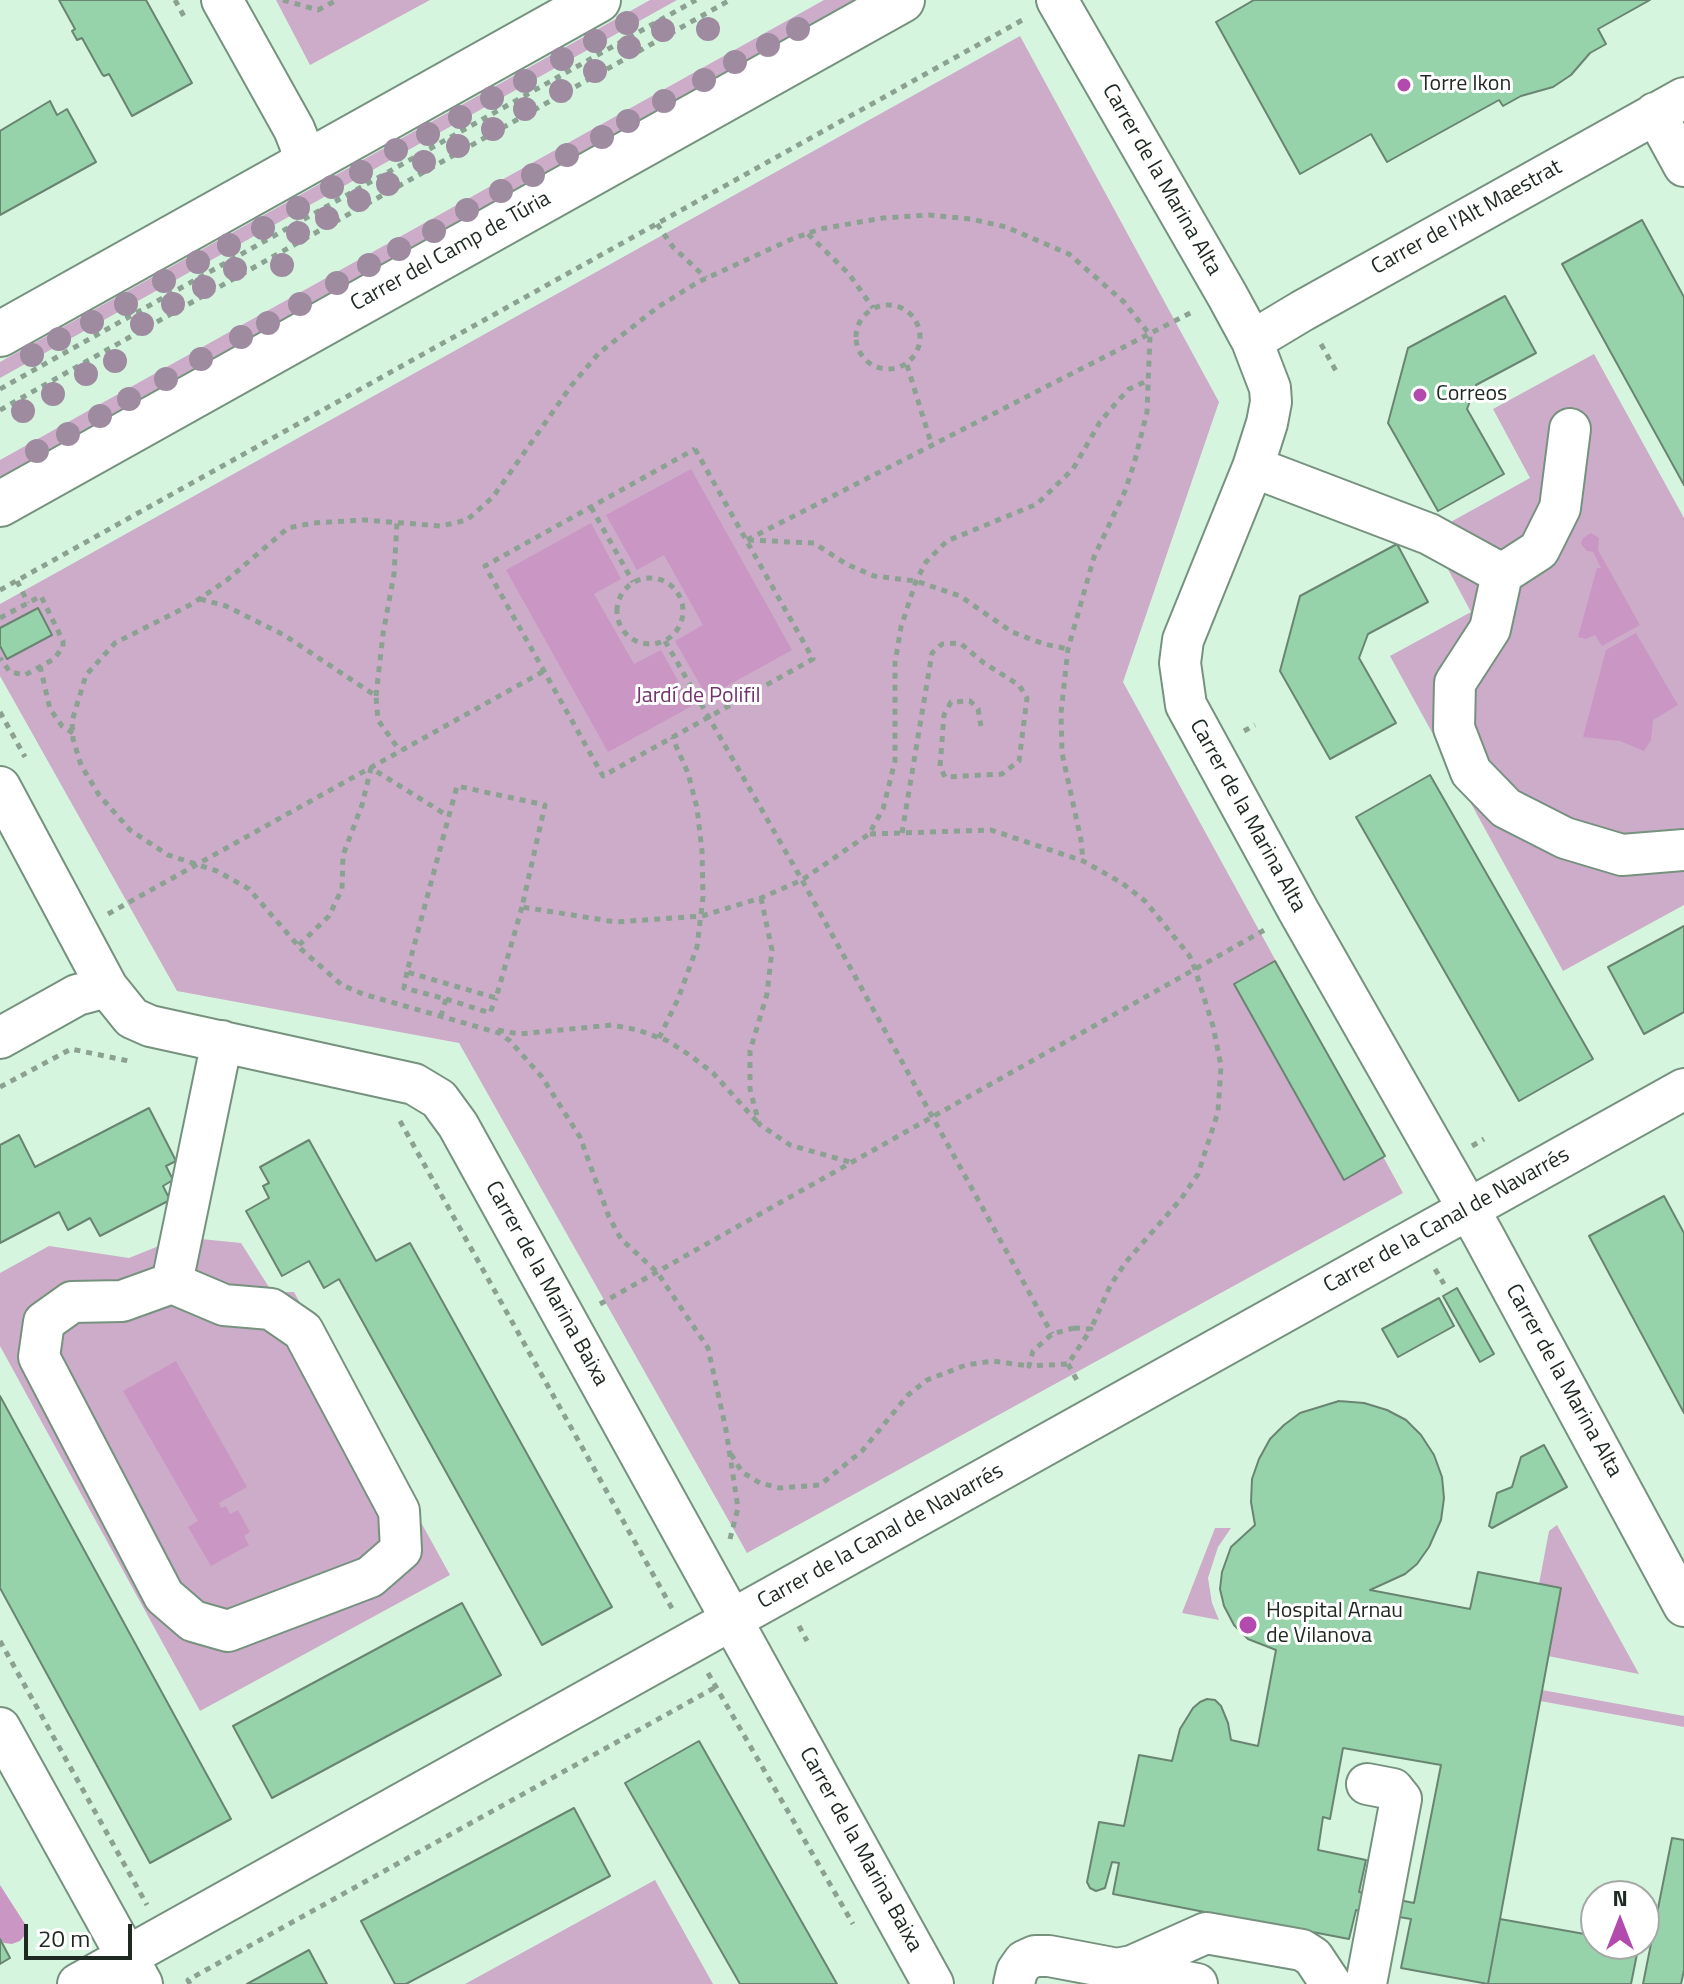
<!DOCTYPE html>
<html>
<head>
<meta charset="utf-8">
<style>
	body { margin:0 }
	#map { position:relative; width:1684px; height:1984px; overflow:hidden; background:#d6f5df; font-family:"Titillium Web",sans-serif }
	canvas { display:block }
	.north { position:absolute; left:1580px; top:1880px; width:80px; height:80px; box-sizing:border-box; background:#fff; border:2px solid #a5a9a6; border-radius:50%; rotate:0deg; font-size:22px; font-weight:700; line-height:32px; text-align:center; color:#1d2921 }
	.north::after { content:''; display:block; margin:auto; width:28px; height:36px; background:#b34aad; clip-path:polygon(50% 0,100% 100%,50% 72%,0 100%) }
	.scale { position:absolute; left:24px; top:1924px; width:108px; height:36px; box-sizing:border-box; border:4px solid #1d2921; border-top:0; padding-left:10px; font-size:24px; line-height:28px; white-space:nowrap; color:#1d2921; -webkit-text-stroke:6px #fff; paint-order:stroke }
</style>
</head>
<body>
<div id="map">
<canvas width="1684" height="1984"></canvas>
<div class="north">N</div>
<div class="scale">20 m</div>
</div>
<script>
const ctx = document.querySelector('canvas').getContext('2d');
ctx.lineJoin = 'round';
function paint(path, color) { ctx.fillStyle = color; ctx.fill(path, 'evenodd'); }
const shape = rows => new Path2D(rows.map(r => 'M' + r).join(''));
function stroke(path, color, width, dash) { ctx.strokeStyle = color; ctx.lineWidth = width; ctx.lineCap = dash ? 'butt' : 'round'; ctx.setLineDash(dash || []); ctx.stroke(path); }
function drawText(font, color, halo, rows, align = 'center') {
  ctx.font = font + ' "Titillium Web",sans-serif'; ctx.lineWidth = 6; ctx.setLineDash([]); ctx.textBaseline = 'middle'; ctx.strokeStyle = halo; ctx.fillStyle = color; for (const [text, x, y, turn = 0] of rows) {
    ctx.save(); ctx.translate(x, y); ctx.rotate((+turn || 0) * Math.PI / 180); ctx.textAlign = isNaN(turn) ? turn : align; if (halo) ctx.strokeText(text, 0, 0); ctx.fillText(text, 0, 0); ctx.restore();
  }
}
paint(shape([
	[276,0,430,0,310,65],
	[650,0,677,0,0,378,0,362],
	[824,0,856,0,0,477,0,460],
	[1020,36,1219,402,1123,682,1403,1193,747,1553,459,1043,177,991,0,676,0,604],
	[1594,354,1684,518,1684,905,1563,971,1390,656,1471,612,1429,534,1530,478,1493,409],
	[181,1237,241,1243,272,1292,294,1292,450,1575,200,1711,0,1346,0,1273,49,1246,129,1258],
	[1557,1525,1639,1674,1548,1656,1539,1584,1549,1531],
	[1215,1528,1231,1528,1218,1547,1208,1578,1212,1603,1219,1620,1182,1613],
	[1542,1690,1684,1716,1684,1727,1540,1701],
	[655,1880,713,1984,465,1984]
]), '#cdacc9');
paint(shape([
	[691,469,792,650,707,697,675,641,703,625,664,555,637,570,606,515],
	[591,523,621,579,594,594,634,664,661,650,692,706,608,752,506,570],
	[1591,533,1599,538,1598,550,1640,625,1602,646,1595,635,1586,639,1578,637,1597,568,1601,568,1593,552,1587,551,1581,544,1583,538],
	[1636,633,1678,705,1653,720,1651,740,1644,751,1620,741,1583,737,1606,650],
	[176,1361,247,1487,219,1503,221,1508,226,1506,230,1514,238,1510,250,1532,244,1536,249,1545,211,1566,188,1527,198,1521,123,1391],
	[0,1885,25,1924,25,1935,20,1941,12,1944,4,1943,0,1939]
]), '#ca97c5');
const building = shape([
	[59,0,146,0,192,83,132,116,109,74,104,76,102,74,82,38,77,40,72,31,75,29,59,0],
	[1254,0,1650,0,1598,29,1606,44,1590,53,1571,75,1553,87,1521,96,1503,106,1499,100,1387,162,1371,134,1300,174,1216,22,1254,0],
	[50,101,57,115,67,109,96,162,0,215,0,131,50,101],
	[1642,220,1684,297,1684,485,1562,264,1642,220],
	[1505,296,1536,353,1476,385,1467,409,1504,474,1438,511,1388,423,1408,348,1505,296],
	[1397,544,1428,602,1368,634,1359,658,1396,723,1330,759,1280,671,1300,596,1397,544],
	[38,608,52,635,7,659,0,646,0,628,38,608],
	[1430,775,1593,1059,1519,1101,1356,817,1430,775],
	[1684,926,1684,1012,1644,1034,1608,967,1684,926],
	[1275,961,1385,1156,1344,1180,1234,984,1275,961],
	[149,1108,176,1161,166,1166,173,1180,163,1186,170,1200,100,1236,90,1218,68,1230,59,1212,0,1243,0,1145,19,1135,35,1167,149,1108],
	[309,1140,376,1261,410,1243,612,1607,542,1645,339,1279,324,1288,309,1261,282,1276,246,1211,269,1198,263,1186,269,1183,260,1167,309,1140],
	[1664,1196,1684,1233,1684,1413,1589,1236,1664,1196],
	[1457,1288,1494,1354,1480,1362,1443,1296,1457,1288],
	[1439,1298,1454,1326,1398,1357,1382,1329,1439,1298],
	[0,1396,231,1819,150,1863,0,1588,0,1396],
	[1339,1401,1364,1403,1387,1410,1406,1420,1421,1435,1434,1455,1442,1477,1444,1498,1441,1520,1429,1547,1417,1564,1405,1574,1370,1590,1470,1609,1478,1572,1561,1588,1488,1984,1401,1968,1411,1919,1356,1910,1349,1939,1281,1926,1235,1946,1240,1919,1113,1894,1119,1863,1112,1862,1105,1888,1096,1891,1090,1888,1087,1882,1099,1822,1124,1826,1139,1755,1172,1761,1180,1729,1193,1708,1200,1702,1207,1699,1215,1700,1221,1706,1228,1723,1231,1740,1258,1746,1276,1650,1248,1639,1234,1625,1224,1606,1220,1589,1222,1572,1231,1547,1255,1525,1251,1502,1252,1479,1259,1459,1270,1439,1284,1425,1300,1413,1339,1401],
	[1343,1748,1441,1765,1414,1903,1359,1892,1366,1860,1318,1850,1323,1817,1330,1819,1343,1748],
	[1544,1445,1567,1487,1492,1528,1489,1526,1497,1493,1512,1487,1521,1457,1544,1445],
	[462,1603,501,1675,272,1798,233,1726,462,1603],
	[699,1741,837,1984,740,1984,625,1783,699,1741],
	[574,1808,610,1876,406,1984,395,1984,361,1921,574,1808],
	[1672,1838,1684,1840,1684,1970,1681,1984,1643,1984,1672,1838],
	[1500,1919,1596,1936,1596,1944,1639,1944,1631,1984,1488,1984,1500,1919],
	[0,1939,10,1958,0,1964,0,1939],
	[309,1950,327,1984,247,1984,309,1950]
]);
paint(building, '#96d3aa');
stroke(building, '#698572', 2);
const minor = shape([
	[222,0,294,129,300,144,303,162],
	[1057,0,1227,295,1252,341,1270,388,1271,402,1267,423,1253,467,1183,640,1180,663,1186,705,1298,910,1482,1233,1684,1606],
	[1655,113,1684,166],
	[1252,341,1302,311,1684,98],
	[1570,429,1560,508,1539,550,1502,574,1490,629,1455,683,1454,728,1471,772,1506,808,1565,838,1622,855,1684,850],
	[1253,467,1429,534,1502,574],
	[0,787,107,987,132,1018,150,1026,414,1084,439,1099,458,1125,933,1984],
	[0,1038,77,995,107,987],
	[172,1283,224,1305,271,1309,303,1331,399,1511,401,1550,370,1577,228,1631,193,1621,164,1596,39,1357,44,1322,72,1302,122,1301,172,1283],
	[172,1283,222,1041],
	[0,1728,142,1984],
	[1116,1969,1132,1966,1206,1933,1302,1950,1313,1957,1331,1984],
	[78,1984,1684,1089],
	[1014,1984,1017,1971,1024,1961,1035,1956,1049,1956,1197,1984],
	[1366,1984,1401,1799,1393,1789,1367,1784]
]);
const major = shape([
	[0,334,598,0],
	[0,504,902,0]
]);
stroke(minor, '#76927f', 44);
stroke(major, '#76927f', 48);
stroke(shape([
	[175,0,186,20],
	[283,0,318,10,337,0],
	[657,224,673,247,706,278],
	[808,234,849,274,873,308],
	'856 337a32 32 0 1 1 64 0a32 32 0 1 1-64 0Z',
	[1321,344,1336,371],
	[907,365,932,446],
	[0,389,696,0],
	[0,410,730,0],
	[695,449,813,659,603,776,485,566,695,449],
	[591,507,633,582],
	[747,540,1194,311],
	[748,540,814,543,846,564,874,576,916,581,960,596,1012,632,1044,644,1068,649],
	'617 611a33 33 0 1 1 66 0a33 33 0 1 1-66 0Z',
	[17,581,28,603],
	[0,590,1026,18],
	[200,599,226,606,284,635,376,696,378,720,400,751],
	[0,618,41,596,63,641,63,647,54,659,25,675,10,672,0,658],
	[665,641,802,880,1052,1334],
	[40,666,50,709,62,726,73,733],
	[376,696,383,634,394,574,397,523],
	[0,712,25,757],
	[1244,731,1255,725],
	[902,833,932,653,942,644,960,643,984,663,1019,685,1027,698,1019,761,1002,774,945,777,940,767,944,715,951,702,970,701,978,709,981,726],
	[870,834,991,830,1083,861,1122,883,1145,901,1189,955,1195,969,1213,1026,1221,1066,1218,1112,1198,1174,1181,1199,1126,1262,1110,1286,1091,1329],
	[761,898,772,950,767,994,750,1051,750,1089,759,1124,790,1145,850,1162],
	[522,907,496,998,407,972,457,786,545,805,522,907,616,922,702,916,761,898,802,880,869,834,883,809,895,761,895,663,901,627,916,581,926,562,947,541,1037,504,1073,469,1100,422,1116,403,1129,389,1149,380],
	[108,914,544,671],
	[299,945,329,916,342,889,343,855,362,805,371,768,448,816],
	[407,972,404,988,446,999,441,1016],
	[446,999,490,1013,496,998],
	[498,1030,519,1034,612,1025,638,1030,668,1041,691,1056,713,1073,759,1124],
	[659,1038,678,999,697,947,703,897,702,851,697,808,688,773,672,737],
	[0,1087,71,1049,129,1061],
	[400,1121,674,1612],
	[1472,1146,1484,1139],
	[1435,1269,1444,1284],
	[600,1304,1268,928],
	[1074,1328,1091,1329,1068,1364,1029,1366,1033,1351,1052,1334,1074,1328],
	[1068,1364,1079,1384],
	[731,1454,742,1472,760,1483,780,1488,820,1485,862,1451,908,1395,927,1380,966,1365,993,1361,1029,1366],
	[730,1539,738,1508,726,1430,708,1348,657,1272,621,1239,609,1217,580,1137,542,1077,510,1041,499,1033,363,994,342,985,301,949,249,889,217,871,168,855,130,830,99,795,81,765,73,739,72,721,86,675,115,643,192,604,227,580,288,528,313,523,364,520,441,526,467,520,493,497,571,386,599,353,658,307,698,282,792,239,820,229,883,218,929,215,971,219,1006,227,1069,254,1124,302,1150,335,1147,412,1134,464,1125,491,1094,557,1068,649,1061,713,1062,753,1081,840,1083,861],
	[799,1626,807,1641],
	[0,1641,147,1905],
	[708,1673,853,1924],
	[190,1984,188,1980,716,1687]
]), '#8ba292', 5, [6, 6]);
stroke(minor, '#fff', 40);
stroke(major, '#fff', 44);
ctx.fillStyle = '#9e8ba0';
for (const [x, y] of [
	[627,23],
	[708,29],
	[798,29],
	[663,30],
	[595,41],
	[768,45],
	[629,47],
	[562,59],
	[735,62],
	[595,71],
	[704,80],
	[525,81],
	[561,91],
	[492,98],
	[664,101],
	[525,109],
	[460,117],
	[628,121],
	[493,129],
	[428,134],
	[602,137],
	[458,146],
	[396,150],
	[567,155],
	[424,162],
	[361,172],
	[533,175],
	[388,184],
	[332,187],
	[501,191],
	[359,200],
	[298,208],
	[467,210],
	[327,218],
	[263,228],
	[434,231],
	[298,233],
	[229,245],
	[399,249],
	[198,262],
	[282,265],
	[369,265],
	[235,269],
	[164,281],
	[337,283],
	[204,287],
	[126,304],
	[173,304],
	[300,304],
	[92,322],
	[268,323],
	[142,324],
	[241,337],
	[59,339],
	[32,355],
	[201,359],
	[115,361],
	[86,374],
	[166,379],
	[53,394],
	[129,399],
	[23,411],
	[100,416],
	[68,434],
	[37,451]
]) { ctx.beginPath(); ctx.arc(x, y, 12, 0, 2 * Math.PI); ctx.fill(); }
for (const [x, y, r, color] of [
	[1404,85,8,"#b34aad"],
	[1420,395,8,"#b34aad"],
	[1248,1625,10,"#b34aad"]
]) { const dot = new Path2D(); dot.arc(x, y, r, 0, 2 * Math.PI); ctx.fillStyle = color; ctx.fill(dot); stroke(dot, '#fff', 3); }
drawText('22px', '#1d2921', '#fff', [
	["Torre Ikon",1420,85],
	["Correos",1436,395],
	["Hospital Arnau",1266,1612],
	["de Vilanova",1266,1637]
], 'left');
drawText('22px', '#1d2921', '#fff', [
	["Carrer de la Marina Alta",1161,180,60],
	["Carrer de l'Alt Maestrat",1467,218,-29],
	["Carrer del Camp de Túria",451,252,-29],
	["Carrer de la Marina Alta",1247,816,61],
	["Carrer de la Canal de Navarrés",1447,1221,-29],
	["Carrer de la Marina Baixa",546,1284,61],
	["Carrer de la Marina Alta",1563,1381,61],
	["Carrer de la Canal de Navarrés",881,1537,-29],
	["Carrer de la Marina Baixa",860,1850,61]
]);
drawText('22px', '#71346d', '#fff', [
	["Jardí de Polifil",698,697]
]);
</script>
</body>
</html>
